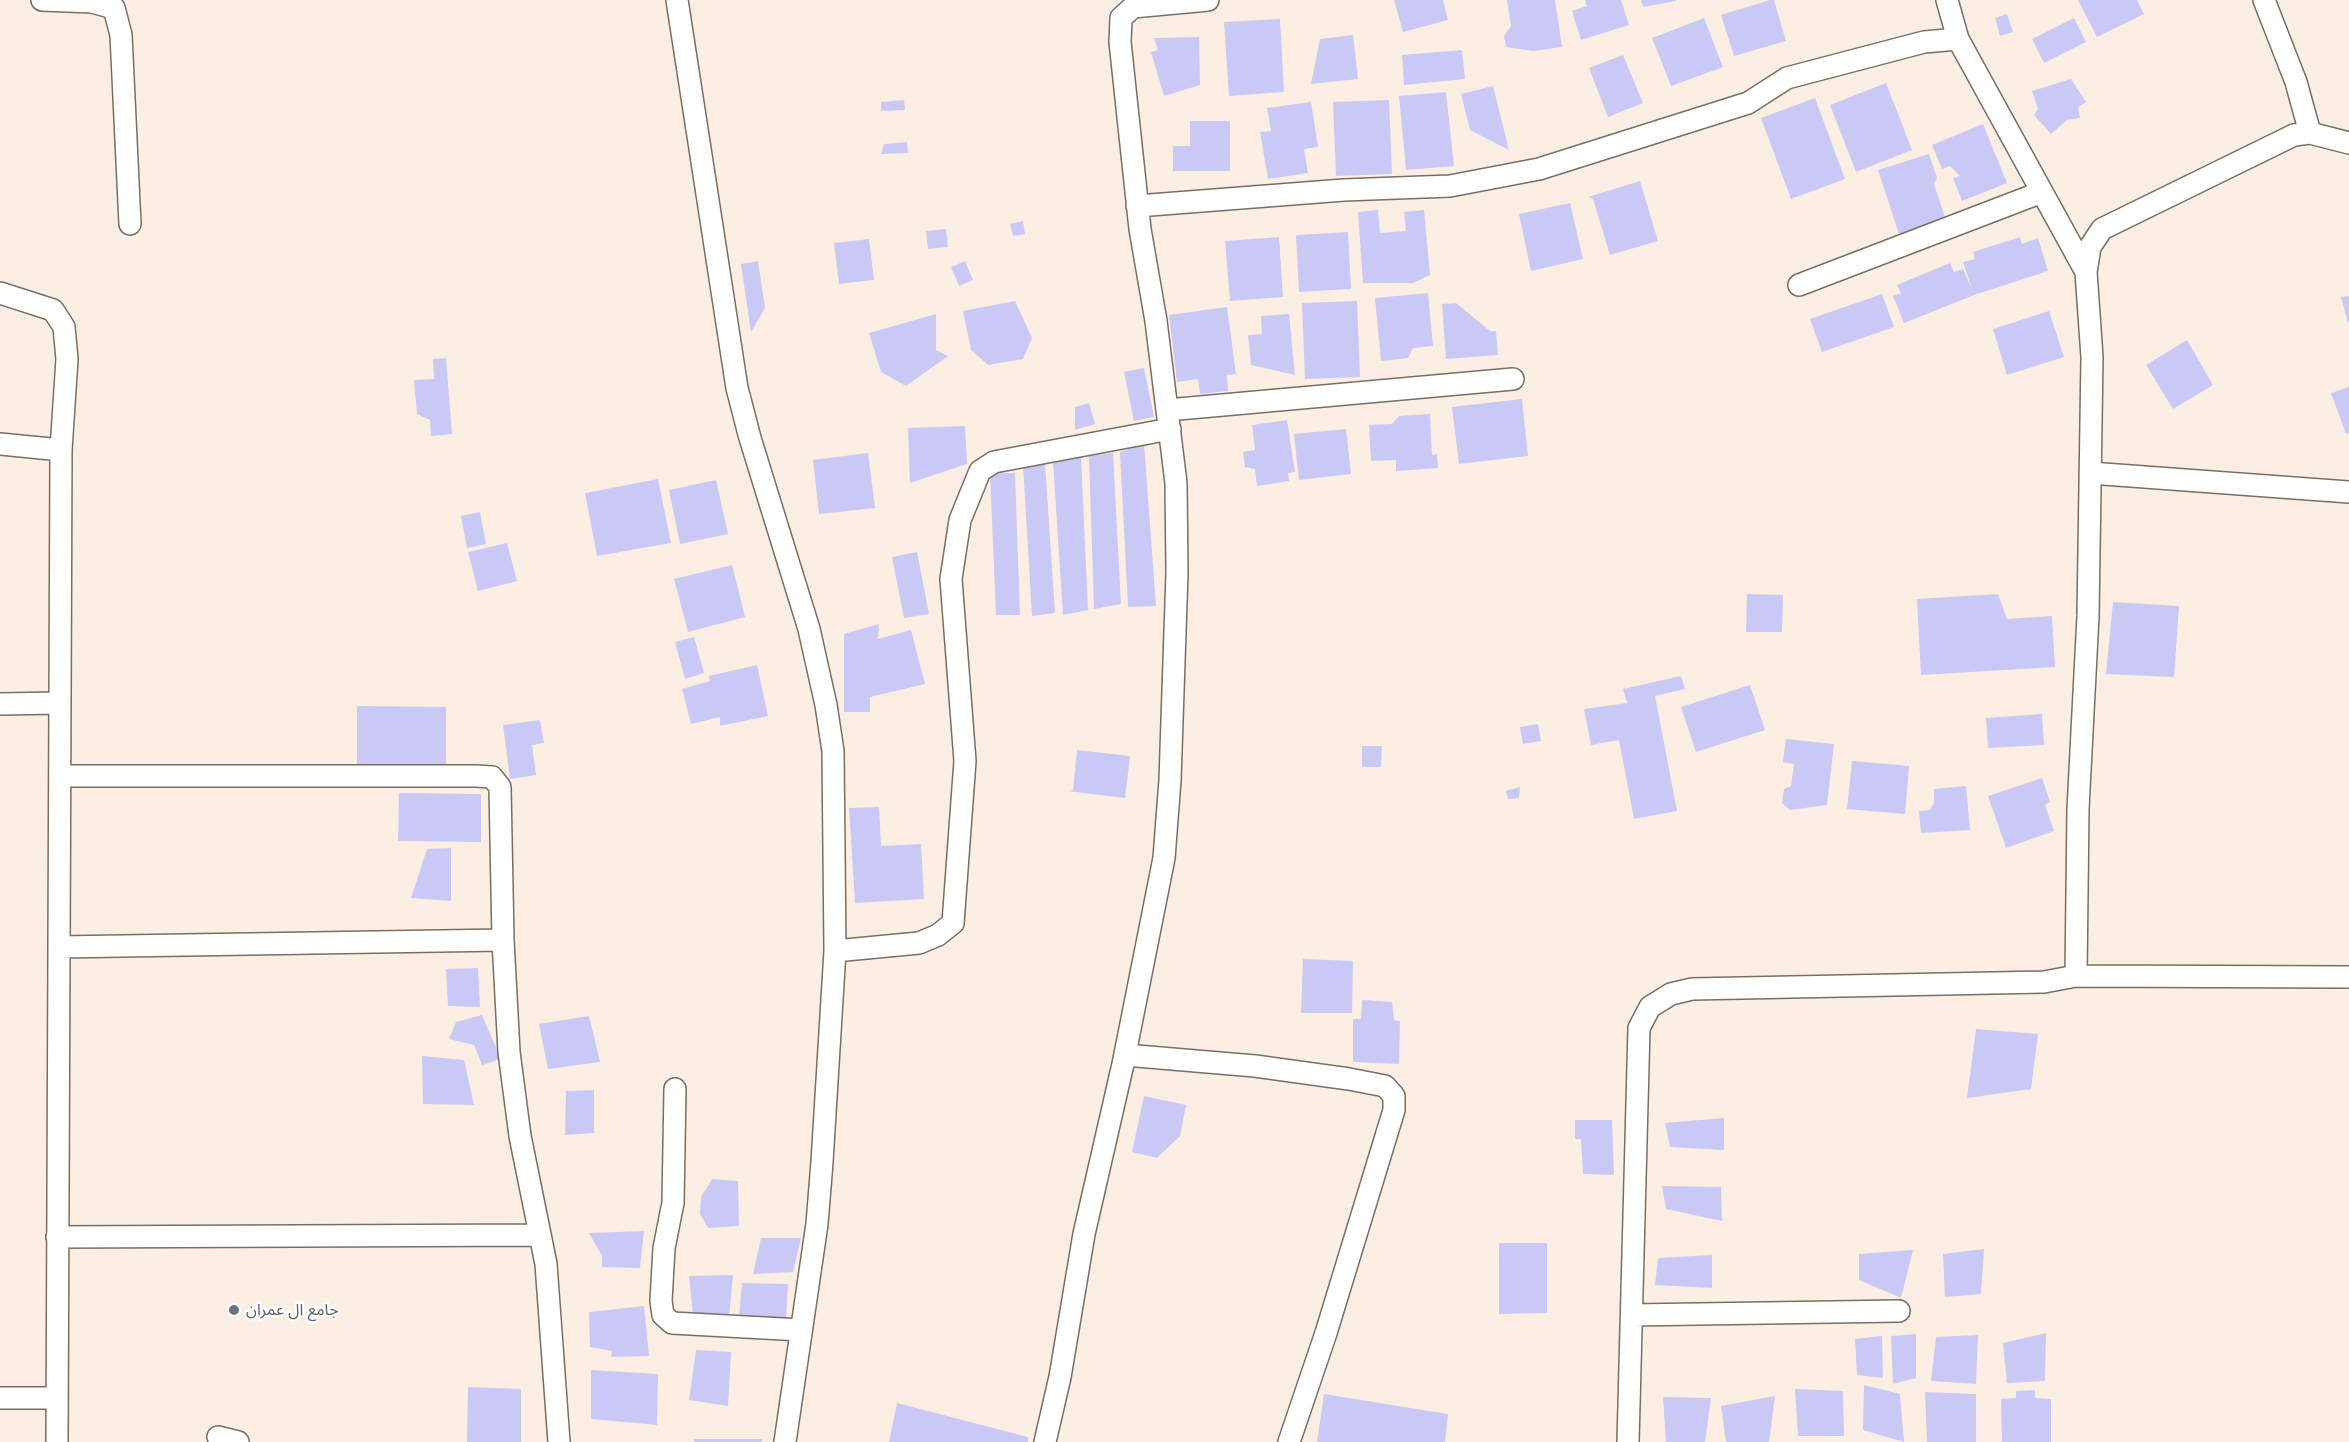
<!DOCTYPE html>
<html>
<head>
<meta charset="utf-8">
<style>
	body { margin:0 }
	canvas { display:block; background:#fbefe4 }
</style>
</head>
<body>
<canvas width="2349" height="1442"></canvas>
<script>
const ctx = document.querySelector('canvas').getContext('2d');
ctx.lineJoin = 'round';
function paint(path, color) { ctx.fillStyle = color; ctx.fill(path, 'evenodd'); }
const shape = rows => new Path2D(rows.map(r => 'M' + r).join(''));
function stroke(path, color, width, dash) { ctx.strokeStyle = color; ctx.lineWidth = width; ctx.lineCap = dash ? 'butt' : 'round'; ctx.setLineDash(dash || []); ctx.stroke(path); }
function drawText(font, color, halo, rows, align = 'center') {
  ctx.font = font + ' Quicksand,"Noto Sans Arabic",sans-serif'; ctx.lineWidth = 4.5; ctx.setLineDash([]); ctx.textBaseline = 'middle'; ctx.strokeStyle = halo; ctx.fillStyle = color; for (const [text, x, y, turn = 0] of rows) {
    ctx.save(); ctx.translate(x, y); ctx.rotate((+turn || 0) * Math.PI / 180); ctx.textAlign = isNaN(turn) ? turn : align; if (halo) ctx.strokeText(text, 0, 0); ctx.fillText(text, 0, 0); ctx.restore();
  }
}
paint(shape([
	[1394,0,1443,0,1448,20,1403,32],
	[1507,0,1555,0,1562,47,1533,51,1506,47,1504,36,1511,26],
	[1585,0,1621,0,1629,25,1581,40,1572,11,1587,6],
	[1641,0,1676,0,1676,1,1643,7],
	[1770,0,1774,0,1786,41,1734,56,1721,15],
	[2078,0,2137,0,2144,14,2097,37],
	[2007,14,2013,32,2000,36,1995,18],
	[1704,18,1723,67,1671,86,1652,38],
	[2074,18,2086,42,2044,63,2032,39],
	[1280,19,1284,92,1229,96,1224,22],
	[1353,35,1358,79,1311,84,1320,39],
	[1199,37,1200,85,1164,96,1151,52,1158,50,1154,38],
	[1462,50,1465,79,1404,85,1402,55],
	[1623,55,1643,103,1608,117,1589,68],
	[2071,79,2086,102,2078,107,2080,118,2067,120,2051,134,2034,115,2038,109,2032,91],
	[1886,83,1912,150,1856,172,1830,105],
	[1493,86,1509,150,1470,130,1461,94],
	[1446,92,1454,166,1406,170,1399,96],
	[1815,98,1845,179,1791,199,1761,118],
	[904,100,905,110,881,111,881,102],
	[1389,100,1392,174,1336,176,1333,102],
	[1311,102,1318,147,1304,149,1308,173,1268,179,1260,132,1271,131,1267,108],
	[1190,121,1230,121,1230,171,1173,171,1173,146,1190,146],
	[1983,124,2007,183,1962,201,1953,178,1960,176,1950,166,1942,169,1932,145],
	[907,142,908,153,881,154,884,144],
	[1929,154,1937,178,1934,184,1946,220,1899,234,1878,170],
	[1640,181,1658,241,1610,255,1593,199,1588,197],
	[1570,203,1583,259,1531,271,1519,214],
	[1378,210,1380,233,1406,231,1404,212,1424,210,1430,275,1413,283,1363,283,1358,212],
	[1023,221,1025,234,1013,236,1010,224],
	[946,229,948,247,928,249,926,231],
	[1348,232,1351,289,1299,292,1296,235],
	[1279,237,1283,297,1230,301,1225,241],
	[2020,237,2022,244,2038,238,2048,271,1974,295,1904,323,1893,296,1901,293,1897,285,1950,263,1954,272,1963,269,1972,289,1963,262,1975,259,1973,252],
	[869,239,874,280,839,284,834,243],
	[758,261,765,308,751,332,741,264],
	[965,261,973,280,959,286,951,267],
	[1428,293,1433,346,1413,348,1408,358,1381,361,1375,298],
	[1882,294,1894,327,1822,352,1810,319],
	[2349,296,2349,322,2348,323,2341,297],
	[1015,301,1032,338,1023,359,988,365,971,350,963,311],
	[1357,301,1360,377,1305,379,1302,303],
	[1456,303,1490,331,1496,331,1498,355,1446,359,1442,304],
	[1227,307,1236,374,1227,375,1228,391,1200,394,1198,379,1177,382,1169,315],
	[2049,311,2064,357,2007,375,1993,329],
	[936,314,936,350,948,356,906,386,881,372,869,333],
	[1289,314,1295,375,1251,365,1248,335,1262,334,1261,316],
	[2187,340,2213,385,2173,409,2146,365],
	[446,358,452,434,431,436,430,420,417,414,414,380,434,379,433,359],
	[1144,368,1154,417,1134,421,1124,372],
	[2349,387,2349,433,2346,434,2331,393],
	[1522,399,1528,456,1459,464,1452,407],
	[1089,403,1095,424,1075,430,1075,407],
	[1430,414,1432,455,1437,454,1438,468,1396,471,1396,460,1371,461,1369,425,1392,424,1399,416],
	[1287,420,1295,472,1288,473,1289,481,1257,486,1255,469,1245,467,1243,452,1255,450,1252,425],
	[965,426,967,464,910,483,908,428],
	[1346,429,1351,474,1299,480,1294,434],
	[1144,444,1156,606,1128,607,1120,452],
	[868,453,875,508,819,514,813,460],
	[1113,453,1121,604,1094,609,1089,456],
	[1081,457,1088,610,1063,615,1053,462],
	[1045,463,1055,613,1032,616,1023,465],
	[990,473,1015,473,1020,615,996,615],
	[658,479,671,543,597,556,585,493],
	[716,480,728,534,680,544,669,490],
	[480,512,486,544,467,548,461,516],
	[507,543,517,581,478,591,468,552],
	[917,552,929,614,904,618,892,557],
	[732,565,745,617,688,632,674,579],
	[1747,594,1783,595,1782,632,1746,632],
	[1998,594,2007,619,2052,616,2055,667,1921,675,1917,599],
	[2113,602,2179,606,2174,677,2106,674],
	[879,624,878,639,911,630,925,684,870,697,870,712,844,712,844,634],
	[694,637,704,673,685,679,675,642],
	[757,665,768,716,720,726,720,717,691,724,682,689,710,681,709,676],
	[1681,676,1685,689,1655,696,1677,811,1634,819,1619,740,1591,745,1584,709,1627,703,1623,689],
	[1750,685,1765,730,1696,752,1681,707],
	[357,706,446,707,446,764,357,764],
	[2042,714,2044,745,1988,748,1986,718],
	[540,720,544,743,532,745,536,775,510,779,503,725],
	[1538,724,1541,741,1523,744,1520,727],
	[1786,739,1834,744,1827,805,1790,810,1782,803,1784,789,1791,786,1794,764,1783,762],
	[1362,746,1382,746,1381,767,1362,767],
	[1077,750,1130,756,1125,798,1068,791,1073,790],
	[1852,761,1909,766,1905,814,1847,809],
	[2042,778,2050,802,2045,805,2054,831,2006,848,1988,796],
	[1966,786,1970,830,1921,833,1919,811,1930,810,1934,803,1934,789],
	[1520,787,1519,798,1508,799,1506,791],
	[399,793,481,794,481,842,398,841],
	[879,807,881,846,921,844,924,899,855,903,849,808],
	[451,848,451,901,411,898,427,849],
	[1303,959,1353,961,1352,1013,1301,1013],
	[478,968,480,1007,448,1006,446,969],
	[1362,1000,1392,1002,1394,1020,1400,1021,1399,1064,1353,1062,1353,1019,1361,1019],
	[482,1015,501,1059,482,1065,474,1045,449,1039,456,1022],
	[589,1016,600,1062,548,1069,539,1024],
	[1976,1029,2038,1034,2031,1089,1967,1098],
	[422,1056,464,1060,474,1105,423,1104],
	[594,1090,594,1133,565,1135,566,1091],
	[1144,1096,1186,1105,1180,1136,1157,1158,1132,1152],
	[1724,1118,1724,1150,1670,1147,1665,1123],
	[1575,1120,1612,1120,1614,1175,1583,1174,1581,1139,1575,1139],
	[712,1179,738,1181,739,1226,708,1228,700,1214,701,1197],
	[1662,1186,1721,1187,1722,1221,1666,1209],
	[644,1231,640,1268,602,1267,602,1256,589,1233],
	[761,1238,801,1238,793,1272,753,1274],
	[1499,1243,1547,1243,1547,1313,1499,1314],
	[1984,1249,1981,1294,1945,1297,1943,1254],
	[1913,1250,1901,1298,1859,1280,1859,1254],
	[1712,1255,1712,1288,1655,1285,1658,1258],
	[733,1275,729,1318,693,1315,689,1276],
	[742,1283,788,1284,786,1319,739,1317],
	[644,1306,649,1356,611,1357,612,1351,590,1347,589,1312],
	[2046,1333,2045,1381,2007,1383,2003,1343],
	[1916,1334,1916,1378,1893,1384,1891,1336],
	[1978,1335,1976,1384,1931,1381,1936,1337],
	[1882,1336,1883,1378,1857,1375,1855,1339],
	[696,1350,731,1352,728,1406,689,1400],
	[591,1370,658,1374,657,1425,591,1419],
	[1864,1385,1900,1394,1904,1442,1863,1430],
	[468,1387,521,1389,521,1442,467,1442],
	[1795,1389,1843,1391,1844,1436,1798,1436],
	[2035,1390,2035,1398,2051,1399,2051,1442,2002,1442,2001,1399,2016,1398,2016,1391],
	[1925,1392,1976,1394,1976,1442,1927,1442],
	[1324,1394,1448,1414,1445,1442,1317,1442],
	[1775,1396,1769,1442,1726,1442,1721,1406],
	[1663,1397,1711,1398,1705,1442,1666,1442],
	[897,1403,1028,1437,1028,1442,889,1442],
	[694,1439,762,1439,762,1442,694,1442]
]), '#cac9f6');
const minor = shape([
	[42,0,92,2,114,8,121,35,130,224],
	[677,0,737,388,750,438,809,629,826,705,833,751,835,951,822,1162,817,1224,785,1442],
	[1947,0,1958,39,2086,272],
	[2264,0,2296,82,2310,133],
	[1137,206,1344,190,1450,186,1539,169,1748,103,1787,78,1924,42,1958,39],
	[1799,285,2042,192],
	[0,293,53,310,64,327,67,359,61,450,57,1442],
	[1167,410,1513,379],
	[0,444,61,450],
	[2090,473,2349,492],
	[0,704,60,703],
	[60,776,476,776,492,777,500,787,503,940,509,1052,520,1136,546,1264,559,1442],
	[59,947,503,940],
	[835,951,919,943,938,935,953,923,965,761,951,579,960,520,980,471,994,462,1170,429],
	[2076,976,2078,809,2088,616,2092,357,2086,272,2090,247,2102,229,2294,135,2310,133,2349,143],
	[1125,1055,1255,1066,1349,1079,1385,1086,1394,1096,1394,1110,1326,1333,1289,1442],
	[675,1089,673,1203,664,1248,661,1301,663,1315,672,1323,801,1330],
	[57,1237,540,1235],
	[1632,1315,1899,1311],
	[0,1398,57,1398],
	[218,1437,238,1442],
	[1045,1442,1060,1377,1084,1234,1123,1064,1164,858,1170,780,1177,573,1176,483,1156,321,1140,229,1120,42,1121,18,1133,7,1208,0],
	[1628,1442,1639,1028,1650,1007,1671,994,1692,989,2044,982,2076,976,2349,977]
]);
stroke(minor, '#796e65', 24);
stroke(minor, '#fff', 21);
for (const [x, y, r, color] of [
	[234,1310,6,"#6b7280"]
]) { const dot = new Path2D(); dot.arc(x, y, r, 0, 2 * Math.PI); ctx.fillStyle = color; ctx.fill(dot); stroke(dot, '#fff', 2); }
drawText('16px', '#5b616d', '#fff', [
	["جامع ال عمران",246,1310]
], 'left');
</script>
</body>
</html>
